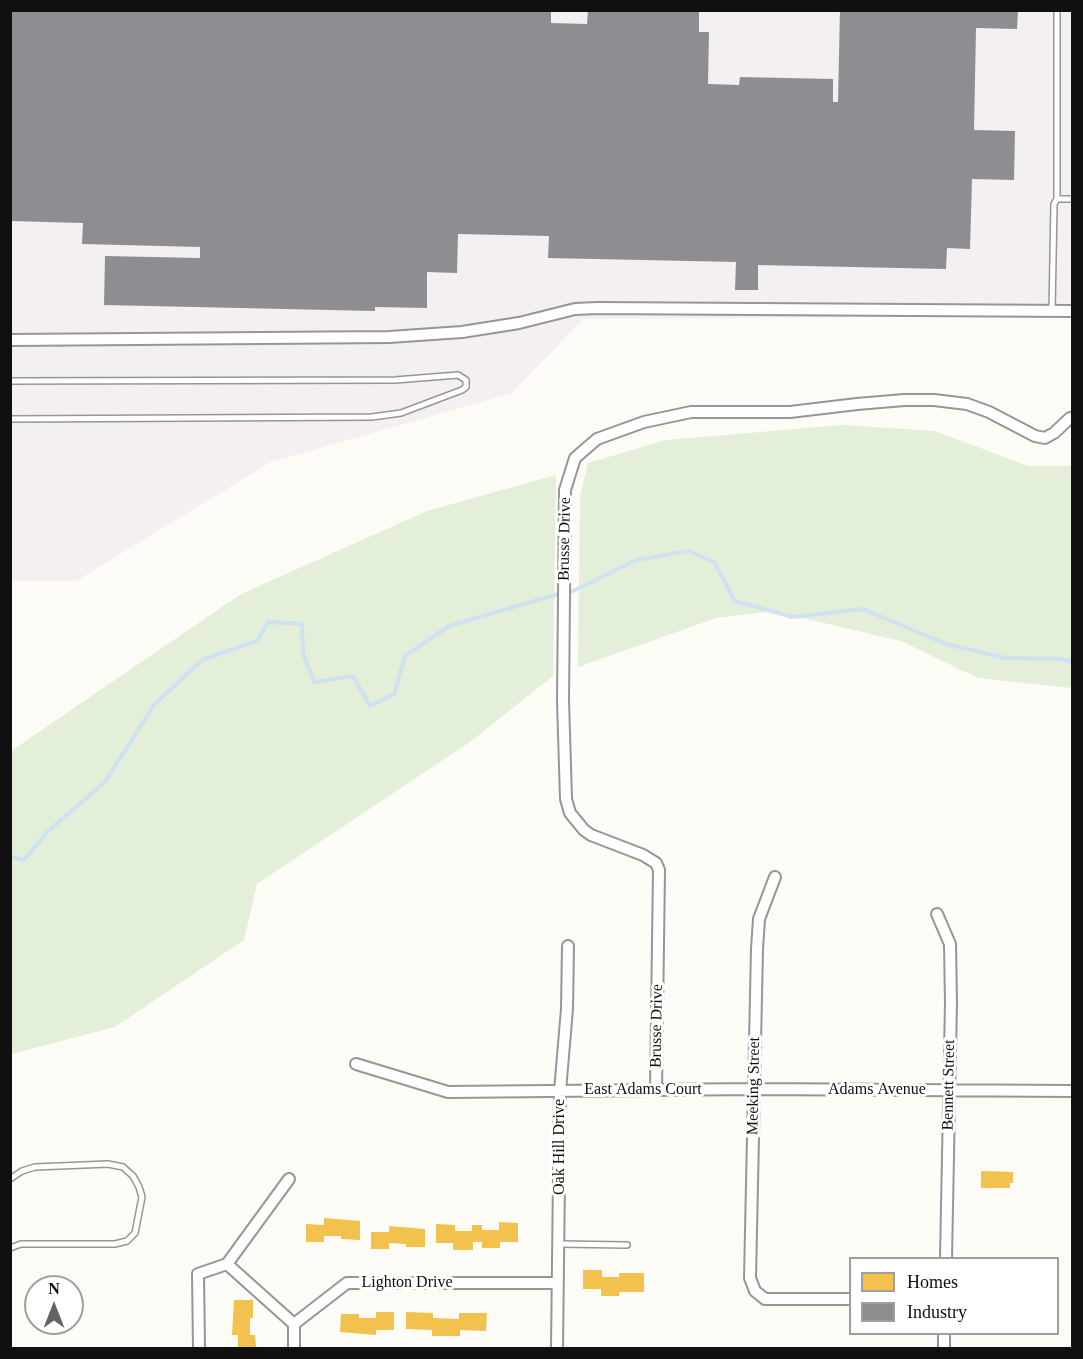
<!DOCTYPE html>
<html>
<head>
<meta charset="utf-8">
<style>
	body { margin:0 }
	#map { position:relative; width:1083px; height:1359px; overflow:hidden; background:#fcfbf6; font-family:"Times New Roman",serif }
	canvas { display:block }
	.frame { position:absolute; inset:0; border:12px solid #101010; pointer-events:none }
	.legend { position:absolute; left:849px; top:1257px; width:210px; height:78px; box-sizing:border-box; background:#fff; border:2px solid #9f9f9f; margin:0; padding:8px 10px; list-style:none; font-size:18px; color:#101010 }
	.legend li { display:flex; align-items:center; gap:12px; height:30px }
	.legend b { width:30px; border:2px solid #9f9f9f }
	.north { position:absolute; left:24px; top:1275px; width:60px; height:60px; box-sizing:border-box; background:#fff; border:2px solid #9f9f9f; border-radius:50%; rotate:0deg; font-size:16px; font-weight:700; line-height:24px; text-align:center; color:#101010 }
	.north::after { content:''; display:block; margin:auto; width:21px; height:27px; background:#636260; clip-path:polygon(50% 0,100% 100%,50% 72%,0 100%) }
</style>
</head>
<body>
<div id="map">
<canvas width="1083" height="1359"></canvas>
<div class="frame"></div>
<ul class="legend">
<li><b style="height:16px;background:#f2c14e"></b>Homes</li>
<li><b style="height:16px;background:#8d8d92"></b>Industry</li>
</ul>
<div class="north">N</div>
</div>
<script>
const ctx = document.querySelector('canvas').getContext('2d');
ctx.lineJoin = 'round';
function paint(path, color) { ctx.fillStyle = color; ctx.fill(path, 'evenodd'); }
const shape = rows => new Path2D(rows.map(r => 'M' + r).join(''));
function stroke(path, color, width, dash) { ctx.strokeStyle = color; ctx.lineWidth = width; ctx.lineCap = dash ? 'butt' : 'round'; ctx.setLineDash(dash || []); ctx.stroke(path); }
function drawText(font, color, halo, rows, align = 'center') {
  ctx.font = font + ' "Times New Roman",serif'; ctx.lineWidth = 6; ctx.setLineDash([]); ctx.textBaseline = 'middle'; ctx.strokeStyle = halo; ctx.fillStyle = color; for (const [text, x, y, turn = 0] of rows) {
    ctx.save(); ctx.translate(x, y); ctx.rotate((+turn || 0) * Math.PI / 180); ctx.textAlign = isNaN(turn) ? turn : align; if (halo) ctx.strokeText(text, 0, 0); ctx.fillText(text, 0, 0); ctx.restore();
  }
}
paint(shape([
	[10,11,1072,11,1072,316,583,319,512,393,271,462,76,581,11,581]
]), '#f4eff1');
paint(shape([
	[843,425,935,431,1028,466,1072,466,1072,688,978,678,901,641,773,611,716,618,578,667,580,496,588,463,666,440],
	[556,475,553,676,470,742,257,884,244,940,115,1027,11,1054,11,751,241,594,427,511]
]), '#e3efd8');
paint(shape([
	[981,1171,1013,1172,1013,1183,1010,1183,1010,1188,981,1188],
	[324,1218,360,1221,360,1240,341,1239,341,1236,324,1236,324,1242,306,1242,306,1224,324,1225],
	[499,1222,518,1223,518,1242,500,1242,500,1248,482,1248,482,1242,473,1242,473,1250,453,1250,453,1243,436,1243,436,1224,455,1225,455,1231,472,1231,472,1225,482,1225,482,1230,499,1230],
	[389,1226,425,1229,425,1247,406,1247,406,1244,389,1243,389,1249,371,1249,371,1232,389,1232],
	[583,1270,602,1270,602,1277,619,1277,619,1273,644,1273,644,1292,619,1292,619,1296,601,1296,601,1289,583,1289],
	[234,1300,253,1300,253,1318,250,1318,250,1335,255,1335,256,1348,238,1348,238,1335,232,1335],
	[376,1312,394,1312,394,1330,376,1330,376,1335,340,1332,341,1314,359,1314,359,1318,376,1318],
	[406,1312,433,1313,433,1318,459,1319,459,1313,487,1313,486,1331,460,1330,460,1336,432,1336,432,1330,406,1329]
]), '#f2c14e');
paint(shape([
	[10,10,551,10,551,23,587,24,588,10,699,10,699,32,709,32,708,84,739,85,740,77,833,79,833,102,838,102,840,10,1018,10,1017,29,976,28,974,130,1015,131,1014,180,972,179,970,249,947,248,946,269,758,265,758,290,735,290,736,262,548,258,549,236,458,234,457,273,427,272,427,308,375,307,375,311,104,305,105,256,200,258,200,247,82,244,83,223,10,221]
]), '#8d8d92');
stroke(shape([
	[569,593,636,560,689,551,714,562,735,601,793,617,863,609,946,644,1006,658,1061,659,1072,662],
	[10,857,24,860,47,832,105,782,154,705,202,660,257,641,268,622,302,624,303,653,314,682,353,676,370,706,394,694,405,656,449,626,558,594]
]), '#d0e2f2', 4);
const service = shape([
	[1057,199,1072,199],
	[1052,311,1054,204,1057,199,1057,10],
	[10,381,395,380,458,375,466,380,466,387,462,390,401,413,372,417,10,419],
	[10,1179,22,1171,35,1167,108,1164,123,1167,133,1176,139,1187,142,1197,135,1233,127,1241,115,1244,21,1244,10,1248],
	[559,1244,627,1245]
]);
const minor = shape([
	[10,340,389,337,462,332,519,323,575,309,597,308,1072,311],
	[775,877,759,919,757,949,750,1278,755,1291,765,1299,850,1299],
	[937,914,950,944,951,1002,946,1258],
	[356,1064,448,1092,754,1089,1072,1091],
	[656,1090,659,870,656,863,643,855,591,835,584,830,570,813,566,799,563,701,565,490,575,458,597,439,644,422,691,412,790,412,857,404,904,400,934,400,967,404,989,412,1035,436,1045,438,1054,433,1070,418],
	[227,1264,294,1324],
	[199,1348,198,1274,227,1264,289,1179],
	[294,1348,294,1324,347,1283,558,1283],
	[557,1348,560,1091,567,1009,568,946],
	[944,1348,944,1334]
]);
stroke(service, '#969694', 8);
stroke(minor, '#969694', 14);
stroke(service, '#fffefe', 5);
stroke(minor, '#fffefe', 10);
drawText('16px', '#101010', '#fff', [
	["Brusse Drive",565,539,-89],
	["Brusse Drive",657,1026,-89],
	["Bennett Street",949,1085,-89],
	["Meeking Street",754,1086,-89],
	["East Adams Court",643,1090],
	["Adams Avenue",877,1090],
	["Oak Hill Drive",560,1147,-90],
	["Lighton Drive",407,1283]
]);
</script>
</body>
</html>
